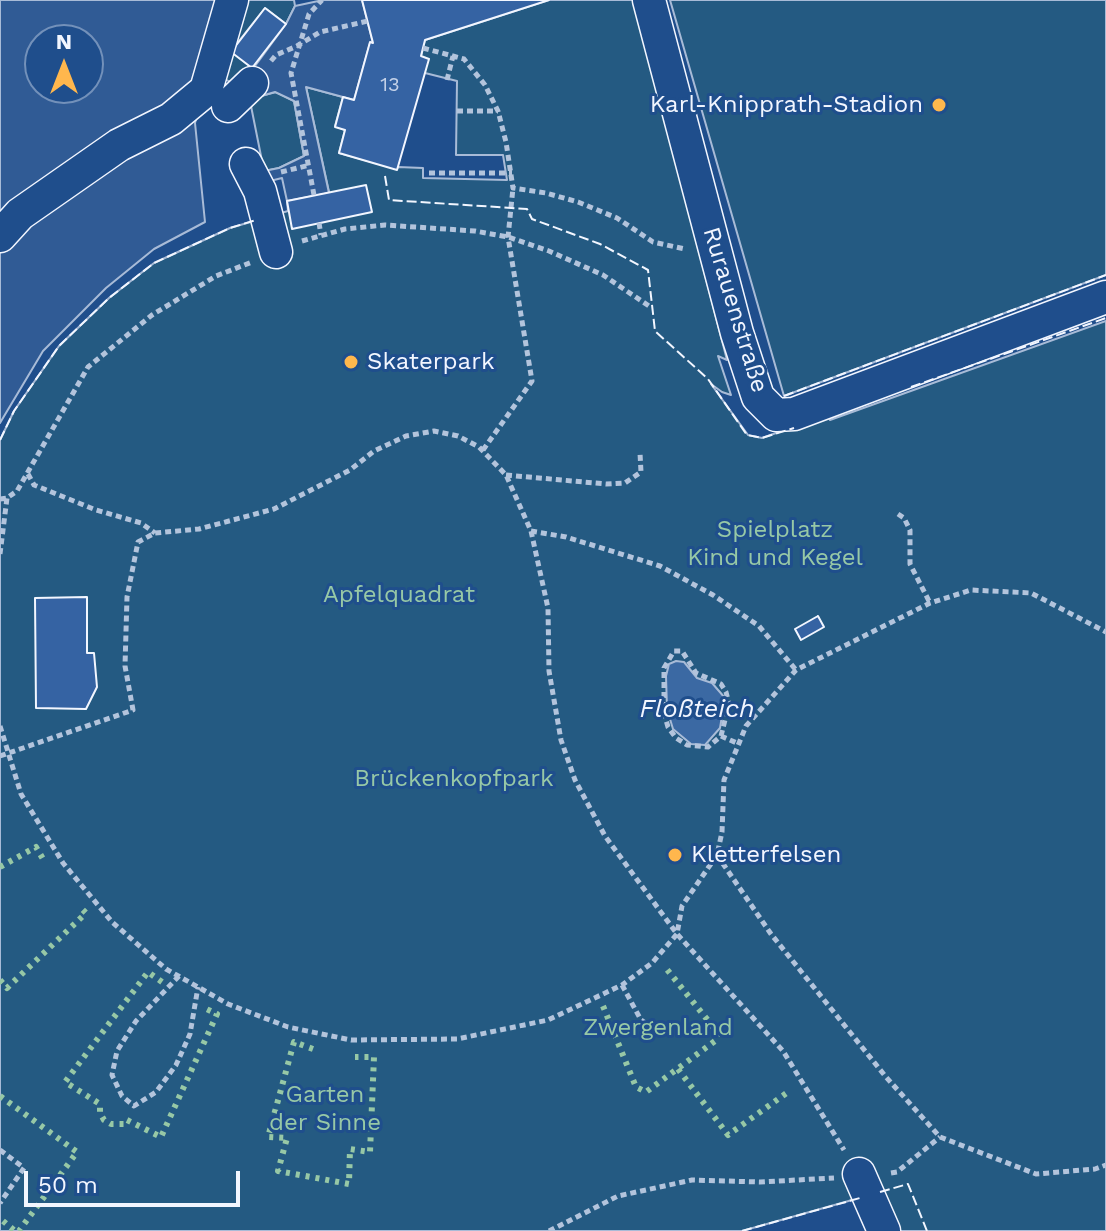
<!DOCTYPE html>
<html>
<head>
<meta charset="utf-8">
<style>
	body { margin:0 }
	#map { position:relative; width:1106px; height:1231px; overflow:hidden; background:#1f4e8c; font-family:"Work Sans",sans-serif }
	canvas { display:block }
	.north { position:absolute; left:24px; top:24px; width:80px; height:80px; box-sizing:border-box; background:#1f4e8c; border:2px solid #7391ba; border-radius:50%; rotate:0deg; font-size:22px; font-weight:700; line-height:32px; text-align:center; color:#f2f6ff }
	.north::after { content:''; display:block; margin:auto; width:28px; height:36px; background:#ffb74d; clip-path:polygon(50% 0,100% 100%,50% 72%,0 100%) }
	.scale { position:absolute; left:24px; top:1171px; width:216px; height:36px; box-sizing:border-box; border:4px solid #f2f6ff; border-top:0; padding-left:10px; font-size:24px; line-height:28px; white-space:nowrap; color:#f2f6ff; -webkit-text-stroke:6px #1f4e8c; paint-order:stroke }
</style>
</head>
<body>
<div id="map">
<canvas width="1106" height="1231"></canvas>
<div class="north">N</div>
<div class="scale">50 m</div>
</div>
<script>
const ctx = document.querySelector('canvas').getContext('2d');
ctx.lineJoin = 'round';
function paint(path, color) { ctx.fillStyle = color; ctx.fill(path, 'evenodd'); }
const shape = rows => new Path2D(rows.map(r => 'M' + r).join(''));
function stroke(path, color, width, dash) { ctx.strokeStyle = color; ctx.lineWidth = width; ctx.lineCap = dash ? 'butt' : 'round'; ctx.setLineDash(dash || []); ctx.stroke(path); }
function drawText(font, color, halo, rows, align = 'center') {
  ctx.font = font + ' "Work Sans",sans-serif'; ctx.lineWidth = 6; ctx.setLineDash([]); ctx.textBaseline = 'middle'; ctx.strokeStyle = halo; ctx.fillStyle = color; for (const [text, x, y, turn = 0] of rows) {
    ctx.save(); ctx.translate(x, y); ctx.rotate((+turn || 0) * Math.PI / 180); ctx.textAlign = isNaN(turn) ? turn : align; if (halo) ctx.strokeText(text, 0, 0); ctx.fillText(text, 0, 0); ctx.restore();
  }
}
const green = shape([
	[247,0,294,0,295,6,286,24,265,8,231,51,252,68,244,81,230,82,225,79,226,60,247,0],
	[549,0,634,0,727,360,718,356,731,395,722,392,711,384,748,435,762,438,827,415,830,420,1106,321,1106,1231,894,1231,877,1193,742,1231,0,1231,0,440,14,411,59,346,109,298,154,263,230,228,288,211,287,201,329,192,306,87,343,97,335,126,345,130,339,153,397,169,398,167,423,168,423,178,507,180,503,155,456,155,457,81,425,73,421,56,425,40,549,0],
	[670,0,1106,0,1106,275,784,396,670,0],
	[276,92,294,101,304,156,279,168,264,171,251,106,261,96,276,92]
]);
paint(green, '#245a82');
stroke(green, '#a8bbd7', 2);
const parking = shape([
	[0,0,229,0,195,123,205,222,154,249,106,288,43,351,0,423,0,0],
	[40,40,88,40,88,88,40,88,40,40],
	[323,0,362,0,373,43,370,43,354,100,306,87,329,193,287,201,282,178,266,182,264,171,279,168,304,156,294,101,275,92,261,96,251,106,244,81,286,24,295,6,323,0]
]);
paint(parking, '#305b95');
stroke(parking, '#a8bbd7', 2);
const water = shape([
	[676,661,684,662,697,678,712,683,725,698,720,728,705,745,691,744,673,729,667,709,666,676,669,664,676,661]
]);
paint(water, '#3b69a3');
stroke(water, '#a8bbd7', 2);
const building = shape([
	[362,0,549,0,425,40,421,56,429,59,397,170,339,153,345,130,335,127,343,97,354,100,370,42,373,43,362,0],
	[265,8,286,24,252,68,231,52,265,8],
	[366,185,372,212,292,229,287,201,366,185],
	[87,597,87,653,94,653,97,687,86,709,36,708,35,598,87,597],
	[818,616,824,627,801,640,795,629,818,616]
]);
paint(building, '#3563a3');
stroke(building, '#f2f6ff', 2);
const minor = shape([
	[649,0,737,333,758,397,776,415,794,414,1106,297],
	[228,106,252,83],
	[246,164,260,191,276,252],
	[0,236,20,214,119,145,171,119,206,90,232,0],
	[859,1174,884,1231]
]);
stroke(minor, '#f2f6ff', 35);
stroke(shape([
	[423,48,464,59,485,85,498,111,506,142,513,188,546,193,578,202,617,218,653,242,685,249],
	[271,61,276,55,297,46,320,32,368,21],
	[447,80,453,56],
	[457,111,498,111],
	[281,172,310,165],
	[429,173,512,173],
	[314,195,291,73,309,14,322,0],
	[319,223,321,235],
	[302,241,345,229,385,225,475,231,508,237,549,251,603,275,649,306],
	[483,450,532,381,508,237,513,188],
	[28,474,34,485,96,510,141,523,155,533],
	[506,475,606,484,625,483,641,472,640,453],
	[0,499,7,498,17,491,88,367,152,315,216,276,252,262],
	[898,514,904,518,910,530,910,564,930,603],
	[531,531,566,537,660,566,713,595,759,626,796,670],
	[0,554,7,498],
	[0,726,21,794,63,863,112,922,166,969,228,1004,288,1027,351,1040,457,1039,548,1020,622,985,652,963,677,934,682,906,717,855,722,832,724,780,746,726,796,670,930,603,971,590,1031,593,1106,632],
	[721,736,729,704,726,692,721,684,696,673,682,651,674,651,664,668,664,713,668,727,676,738,687,745,708,747,721,736,739,744],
	[0,756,133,710,125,666,127,597,138,542,155,533,199,529,274,509,350,470,374,451,406,436,434,431,458,436,479,447,506,475,531,531,548,608,549,671,561,740,575,780,605,836,677,934,783,1051,844,1150],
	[717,855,771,934,886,1077,940,1137,1036,1174,1095,1169,1106,1165],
	[179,976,136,1021,117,1051,112,1075,122,1096,134,1106,156,1092,176,1065,190,1034,198,987],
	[622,985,641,1020,660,1033],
	[0,1150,24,1168,0,1203],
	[891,1173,897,1172,940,1137],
	[549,1231,618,1196,692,1180,760,1182,834,1178]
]), '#b3c4dc', 5, [6, 4]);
stroke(minor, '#1f4e8c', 32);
stroke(shape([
	[0,867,36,847,43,859],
	[0,980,7,988,86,913,79,906],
	[162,982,148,972,65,1082,100,1104,100,1113,104,1120,111,1124,125,1124,127,1120,161,1137,217,1014,202,1007],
	[603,1006,636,1087,646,1092,715,1041,718,1033,665,967],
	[313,1049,294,1042,268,1137,287,1138,278,1171,349,1184,350,1149,370,1152,374,1057,355,1057],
	[678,1069,728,1135,788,1092],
	[0,1096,77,1152,19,1231],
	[3,1221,15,1231]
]), '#97c8a6', 6, [4, 6]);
stroke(shape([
	[385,176,389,200,527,209,532,219,600,244,648,270,655,331,708,379,747,435,762,438,794,428],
	[911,387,1106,318],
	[784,396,1106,275],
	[0,440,14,411,59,346,109,298,154,263,230,228,256,220],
	[880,1192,908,1184,927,1231],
	[742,1231,860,1198]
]), '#f2f6ff', 2, [10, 4]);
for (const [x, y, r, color] of [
	[939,105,8,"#ffb74d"],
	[351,362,8,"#ffb74d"],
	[675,855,8,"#ffb74d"]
]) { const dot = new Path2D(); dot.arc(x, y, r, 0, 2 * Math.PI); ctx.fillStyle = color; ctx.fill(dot); stroke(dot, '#1f4e8c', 3); }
drawText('20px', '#c3d1e8', null, [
	["13",390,85]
]);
drawText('24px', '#f2f6ff', '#1f4e8c', [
	["Karl-Knipprath-Stadion",923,105,"right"],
	["Skaterpark",367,362],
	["Kletterfelsen",691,855]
], 'left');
drawText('24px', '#f2f6ff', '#1f4e8c', [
	["Rurauenstraße",735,310,73]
]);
drawText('24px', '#97c8a6', '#1f4e8c', [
	["Spielplatz",775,530],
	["Kind und Kegel",775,558],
	["Apfelquadrat",399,595],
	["Brückenkopfpark",454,779],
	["Zwergenland",658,1028],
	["Garten",325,1095],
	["der Sinne",325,1123]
]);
drawText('italic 26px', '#f2f6ff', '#1f4e8c', [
	["Floßteich",697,709]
]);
</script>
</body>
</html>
